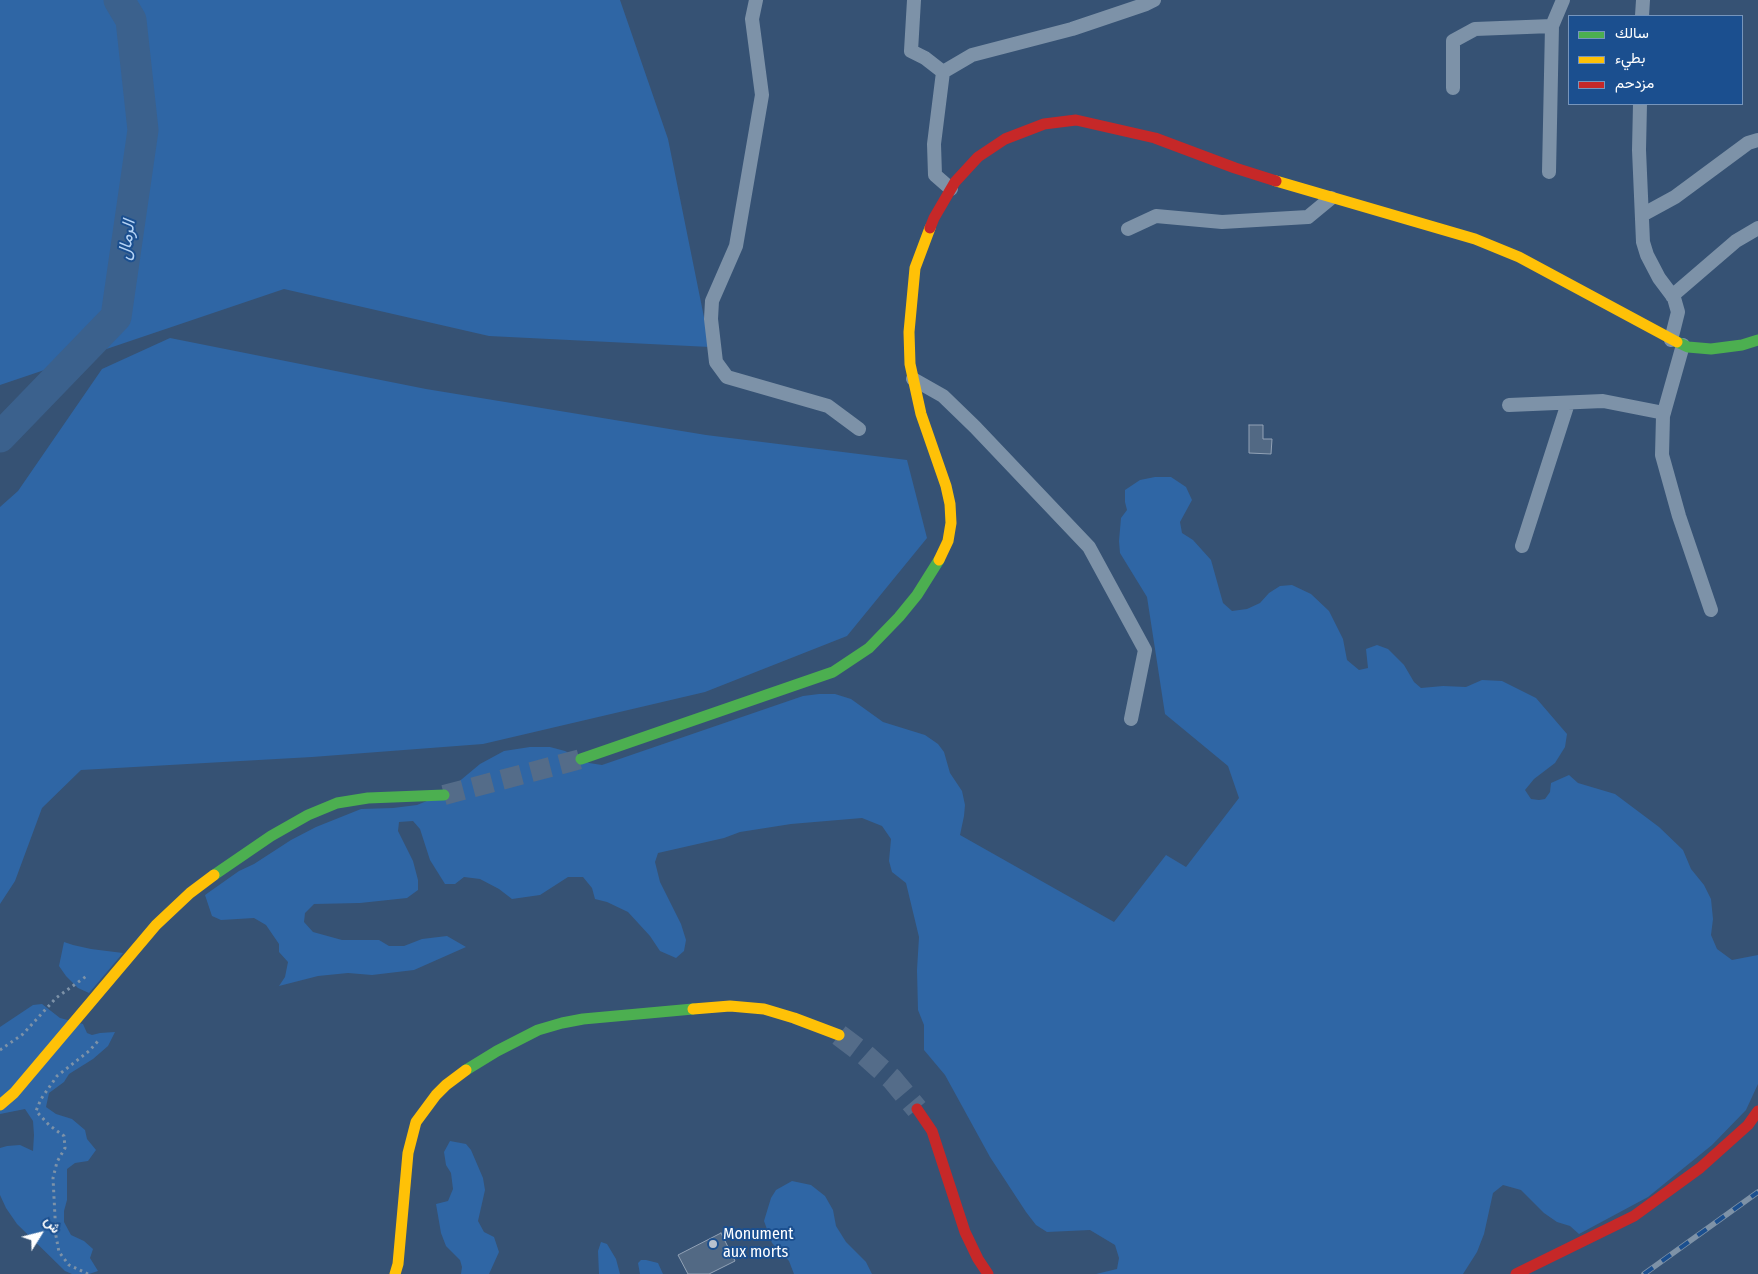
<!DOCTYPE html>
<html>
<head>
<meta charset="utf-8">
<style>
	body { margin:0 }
	#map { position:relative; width:1758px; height:1274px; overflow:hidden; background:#365274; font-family:"Fira Sans Condensed",Vazirmatn,sans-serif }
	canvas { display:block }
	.legend { position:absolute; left:1568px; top:15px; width:175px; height:90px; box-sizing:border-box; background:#1b4f8f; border:1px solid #7695bc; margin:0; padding:6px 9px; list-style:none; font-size:15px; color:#fff }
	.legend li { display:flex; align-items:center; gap:10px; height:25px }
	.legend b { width:25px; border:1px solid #7695bc }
	.north { position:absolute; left:15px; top:1209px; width:50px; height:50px; -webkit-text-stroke:4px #1b4f8f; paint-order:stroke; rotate:54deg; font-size:14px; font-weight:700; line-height:20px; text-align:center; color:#fff }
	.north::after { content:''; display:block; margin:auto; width:18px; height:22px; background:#fff; clip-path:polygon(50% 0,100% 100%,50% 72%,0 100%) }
</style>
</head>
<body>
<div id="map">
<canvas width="1758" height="1274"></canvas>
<ul class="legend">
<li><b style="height:6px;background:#4caf50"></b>سالك</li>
<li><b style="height:6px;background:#ffc107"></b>بطيء</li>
<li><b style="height:6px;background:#c62828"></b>مزدحم</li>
</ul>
<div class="north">ش</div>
</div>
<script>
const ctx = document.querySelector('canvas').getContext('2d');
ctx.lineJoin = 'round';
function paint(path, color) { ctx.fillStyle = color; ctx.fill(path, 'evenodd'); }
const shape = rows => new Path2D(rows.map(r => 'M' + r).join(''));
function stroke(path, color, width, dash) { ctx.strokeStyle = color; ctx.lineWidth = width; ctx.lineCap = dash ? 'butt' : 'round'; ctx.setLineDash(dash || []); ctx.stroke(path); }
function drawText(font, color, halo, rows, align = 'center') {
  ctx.font = font + ' "Fira Sans Condensed",Vazirmatn,sans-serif'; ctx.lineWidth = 4; ctx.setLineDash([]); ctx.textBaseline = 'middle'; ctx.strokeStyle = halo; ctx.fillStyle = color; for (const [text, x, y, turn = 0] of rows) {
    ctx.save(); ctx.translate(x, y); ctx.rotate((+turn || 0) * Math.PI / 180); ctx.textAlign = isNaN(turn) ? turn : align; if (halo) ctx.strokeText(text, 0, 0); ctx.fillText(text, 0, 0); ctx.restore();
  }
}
paint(shape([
	[0,0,620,0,668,139,710,347,489,336,284,289,0,385],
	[170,338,426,389,706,435,907,460,927,538,847,636,705,692,483,744,312,757,81,770,42,808,15,881,0,904,0,507,18,491,102,369],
	[1155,477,1171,477,1186,487,1192,500,1180,522,1182,533,1193,540,1211,560,1223,603,1232,611,1247,609,1260,603,1269,593,1280,586,1292,585,1311,594,1329,611,1343,639,1347,660,1359,670,1368,668,1366,649,1377,645,1388,649,1404,665,1414,682,1421,688,1443,686,1466,687,1482,680,1502,681,1536,698,1567,734,1565,747,1555,763,1534,779,1525,790,1531,799,1539,800,1545,799,1550,792,1551,783,1569,775,1578,783,1615,794,1659,827,1683,850,1691,869,1704,885,1711,899,1713,919,1711,935,1717,949,1732,960,1758,955,1758,1084,1746,1110,1712,1145,1648,1197,1579,1234,1570,1226,1557,1222,1544,1213,1521,1190,1503,1185,1493,1193,1484,1234,1477,1252,1463,1274,1096,1274,1117,1269,1119,1258,1115,1245,1090,1230,1047,1232,1036,1225,1026,1212,990,1157,945,1075,924,1050,924,1025,918,1010,917,970,919,937,906,883,892,872,889,861,891,839,882,826,862,818,791,824,740,832,724,838,658,853,655,862,660,882,681,924,686,940,684,951,676,958,660,951,650,936,628,912,607,902,595,899,592,888,583,877,568,877,540,895,512,899,499,889,480,879,464,877,455,884,445,884,430,860,420,829,413,821,399,822,398,831,413,861,418,880,418,890,407,898,360,903,314,904,305,913,304,922,313,932,342,940,379,940,389,946,404,946,422,939,447,936,466,947,414,970,372,975,348,973,318,976,279,986,285,977,288,962,279,952,279,944,266,925,254,918,221,920,212,916,205,895,239,871,254,864,291,840,316,827,361,809,393,808,417,805,444,794,480,764,504,751,530,747,550,747,565,751,589,763,602,765,803,696,819,694,835,694,851,699,883,722,925,735,938,744,944,752,950,773,962,791,965,805,964,816,960,835,1114,922,1166,855,1186,867,1239,798,1228,766,1165,714,1147,597,1120,553,1119,541,1121,518,1127,510,1125,502,1125,490,1140,480],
	[64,942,73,945,91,949,123,953,89,993,78,988,66,976,59,966],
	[42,1004,60,1018,83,1024,87,1033,92,1035,100,1033,115,1032,108,1046,93,1059,69,1074,64,1082,49,1093,46,1107,56,1114,72,1119,85,1130,87,1139,96,1150,88,1161,75,1163,67,1169,67,1200,64,1211,64,1222,71,1235,84,1241,93,1249,90,1258,98,1271,89,1274,72,1274,65,1271,17,1224,6,1208,0,1195,0,1148,7,1146,20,1145,33,1151,34,1135,33,1121,25,1109,0,1114,0,1027,33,1005],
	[450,1141,466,1144,471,1150,483,1178,485,1190,478,1221,484,1232,494,1237,499,1252,489,1274,461,1274,462,1267,460,1260,446,1246,441,1233,436,1204,448,1201,453,1189,451,1173,446,1165,444,1152],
	[792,1181,811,1185,825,1196,833,1210,836,1226,846,1242,866,1262,872,1274,794,1274,789,1261,772,1243,764,1221,771,1198,776,1190],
	[601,1242,607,1244,616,1259,620,1274,599,1274,598,1251],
	[641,1260,646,1260,658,1263,663,1274,640,1274,638,1263]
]), '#2f66a5');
stroke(shape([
	[0,437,116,317,143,130,131,20,119,0]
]), '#3b618d', 31);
const building = shape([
	[1249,425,1263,425,1263,439,1272,439,1271,454,1249,453,1249,425],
	[721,1233,735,1261,709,1274,688,1274,678,1255,721,1233]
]);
paint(building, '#526984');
stroke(building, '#92a2b6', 1);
stroke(shape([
	[444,795,581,759]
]), '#546c89', 20, [20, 10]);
stroke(shape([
	[839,1035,863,1053,892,1079,917,1109]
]), '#546c89', 22, [22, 11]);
stroke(shape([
	[0,1050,23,1034,56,998,88,975],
	[88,1274,69,1265,59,1252,56,1236,53,1178,57,1162,65,1148,64,1136,49,1125,36,1111,41,1099,57,1076,89,1051,99,1040]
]), '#7d92a8', 3, [2.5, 4]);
stroke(shape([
	[756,0,752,19,762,95,736,246,712,301,711,319,716,362,727,377,828,406,859,429],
	[914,0,911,51,925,58,943,72,934,144,935,175,951,189],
	[1642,16,1643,0],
	[943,72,972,55,1072,29,1146,4,1154,0],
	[1453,88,1453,41,1475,29,1552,26],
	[1640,104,1639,150,1643,242,1647,255,1659,278,1674,298,1678,312,1671,340],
	[1549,172,1552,26,1563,0],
	[1642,215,1675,197,1748,143,1758,140],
	[1128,229,1156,216,1222,222,1308,217,1331,198],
	[1672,296,1736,241,1758,228],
	[1683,345,1663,416,1662,455,1679,516,1711,610],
	[913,379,943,396,975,427,1089,547,1145,650,1131,719],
	[1509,405,1603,401,1664,413],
	[1522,546,1568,403]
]), '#7d92a8', 14);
stroke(shape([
	[1677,342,1688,347,1711,349,1742,345,1758,340],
	[581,759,833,672,869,648,899,617,917,595,939,560],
	[214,875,271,836,308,815,337,803,368,798,444,795],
	[466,1070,497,1051,538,1030,562,1023,583,1019,693,1009]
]), '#4caf50', 11);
stroke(shape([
	[1276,181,1475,239,1519,257,1677,342],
	[930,228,915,268,909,332,910,364,921,414,946,486,950,504,951,523,948,541,939,560],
	[693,1009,730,1006,764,1009,794,1018,839,1035],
	[0,1105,14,1093,156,925,190,893,214,875],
	[395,1274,398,1264,408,1153,416,1122,436,1095,446,1085,466,1070]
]), '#ffc107', 11);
stroke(shape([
	[930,228,934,218,955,182,978,157,1005,139,1044,124,1076,120,1155,138,1235,168,1276,181],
	[917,1109,932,1131,965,1232,978,1259,988,1274],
	[1516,1274,1634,1216,1700,1168,1748,1125,1758,1111]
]), '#c62828', 11);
const rail = shape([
	[1644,1274,1758,1192]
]);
stroke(rail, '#7e92a7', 5.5);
stroke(rail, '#1b4f8f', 4, [11]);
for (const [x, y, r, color] of [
	[713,1244,5,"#b9c2ce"]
]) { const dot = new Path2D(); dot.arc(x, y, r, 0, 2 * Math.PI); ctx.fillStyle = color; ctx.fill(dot); stroke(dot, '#1b4f8f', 2); }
drawText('16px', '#fff', '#1b4f8f', [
	["Monument",723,1235],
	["aux morts",723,1253]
], 'left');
drawText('italic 18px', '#b5d3f5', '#1b4f8f', [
	["الرمال",127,240,-82]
]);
</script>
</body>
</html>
